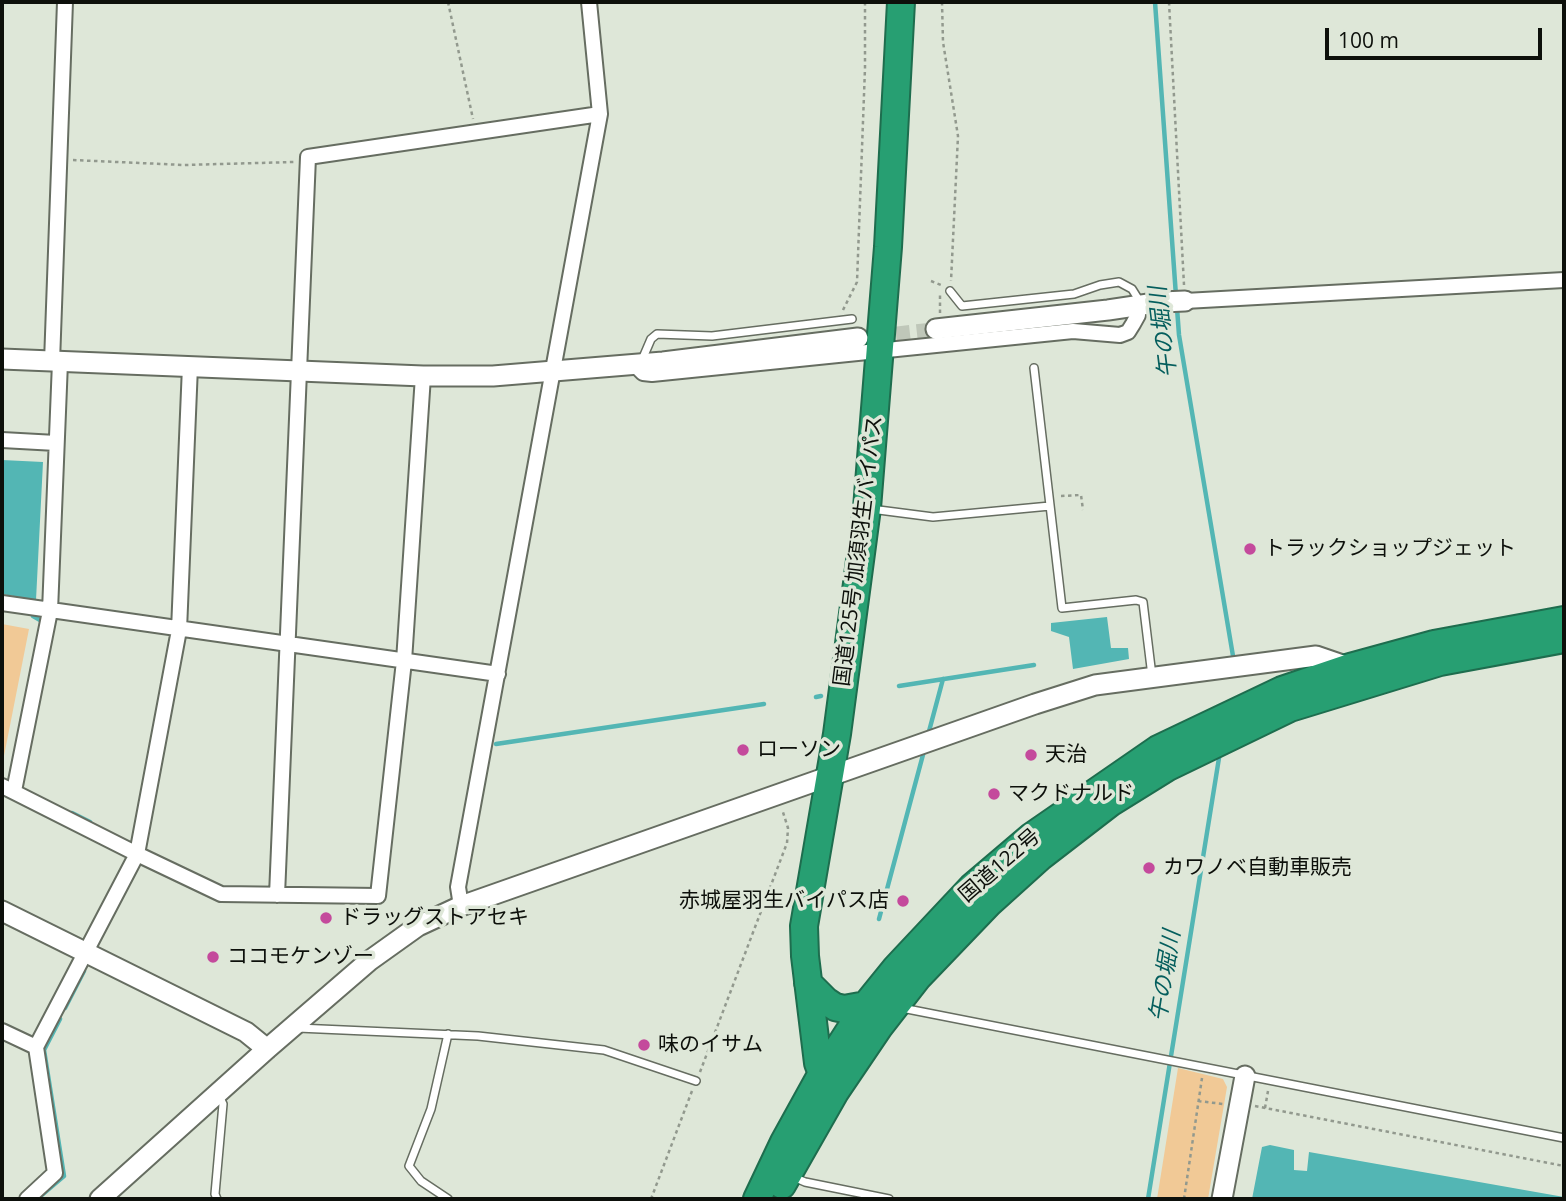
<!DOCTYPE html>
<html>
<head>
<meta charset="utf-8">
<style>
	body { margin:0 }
	#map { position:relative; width:1566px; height:1201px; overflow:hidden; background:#dee7d8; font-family:"Open Sans",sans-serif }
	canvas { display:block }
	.frame { position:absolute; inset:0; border:4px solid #0d100b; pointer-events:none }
	.scale { position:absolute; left:1325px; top:28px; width:217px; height:32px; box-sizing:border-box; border:4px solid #0d100b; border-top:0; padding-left:9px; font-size:21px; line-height:24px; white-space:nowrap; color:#0d100b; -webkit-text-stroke:5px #dee7d8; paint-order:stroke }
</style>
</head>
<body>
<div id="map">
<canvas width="1566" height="1201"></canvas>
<div class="frame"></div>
<div class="scale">100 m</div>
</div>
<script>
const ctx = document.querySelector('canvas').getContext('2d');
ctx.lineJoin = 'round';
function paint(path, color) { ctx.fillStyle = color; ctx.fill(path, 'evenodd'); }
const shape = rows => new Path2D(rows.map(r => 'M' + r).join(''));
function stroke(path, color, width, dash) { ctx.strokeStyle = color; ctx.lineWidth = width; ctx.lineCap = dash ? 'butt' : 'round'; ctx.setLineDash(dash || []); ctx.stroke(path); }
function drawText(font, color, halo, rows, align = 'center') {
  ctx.font = font + ' "Open Sans","Noto Sans JP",sans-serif'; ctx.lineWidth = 7; ctx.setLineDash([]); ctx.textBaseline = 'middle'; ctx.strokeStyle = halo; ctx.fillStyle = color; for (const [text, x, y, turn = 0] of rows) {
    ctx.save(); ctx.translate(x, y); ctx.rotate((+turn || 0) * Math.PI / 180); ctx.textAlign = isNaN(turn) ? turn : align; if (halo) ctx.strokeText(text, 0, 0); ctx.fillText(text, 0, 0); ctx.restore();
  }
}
paint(shape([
	[2,624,29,629,2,766],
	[1178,1068,1223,1079,1227,1087,1208,1199,1157,1199]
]), '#f1c996');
paint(shape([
	[2,460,43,462,36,600,2,594],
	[1107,617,1111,648,1128,648,1129,659,1073,669,1069,637,1051,631,1051,623],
	[1270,1145,1294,1150,1294,1170,1307,1171,1309,1152,1564,1197,1564,1199,1252,1199,1262,1147]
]), '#53b6b4');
stroke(shape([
	[1155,2,1176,296],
	[1177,308,1179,335,1233,656],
	[33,616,40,620],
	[899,686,1034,665],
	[816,697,821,696],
	[928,735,943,679],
	[496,744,764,704],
	[72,813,90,822],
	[879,919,924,751],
	[65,1008,84,971],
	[37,1199,64,1176,44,1050,60,1019],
	[1148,1199,1219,758]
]), '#53b6b4', 4.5);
stroke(shape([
	[875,336,936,329]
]), '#bfc7b9', 14, [14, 7]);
const lane = shape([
	[950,291,962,306,1074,294,1100,285,1119,282,1132,289,1137,297,1138,305],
	[642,360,651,339,657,334,712,336,852,319],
	[1034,368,1062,608,1136,600,1143,602,1152,676],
	[871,509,933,517,1050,506],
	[902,1008,1564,1138],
	[298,1028,478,1036,604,1050,696,1081],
	[791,1176,805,1182,889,1199],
	[217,1199,215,1194,223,1104,219,1096],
	[448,1199,421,1181,409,1166,431,1109,448,1034]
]);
const street = shape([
	[1185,301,1564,280],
	[52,362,65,2],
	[634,364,643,373,652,374,1073,331,1120,335,1128,332,1133,324,1138,315,1138,306],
	[2,440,56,443],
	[2,603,498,674],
	[2,786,137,854,221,894,378,896,404,661,423,376],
	[14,791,50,611,60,362],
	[277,895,308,157,600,114],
	[461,906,458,887,600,114,589,2],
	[2,1031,36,1047,137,854,179,630,190,366],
	[27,1199,55,1173,36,1047]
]);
const secondary = shape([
	[936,329,1108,310,1162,302,1185,301],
	[2,359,423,376,493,376,663,362,858,338],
	[2,911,246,1032,267,1049],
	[100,1199,267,1049,369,961,418,926,461,906,1035,704,1095,685,1316,656,1351,668],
	[1222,1199,1245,1076]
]);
const highway = shape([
	[808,983,826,1001,835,1007,844,1009,866,1005],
	[835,1092,825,1082,818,1063,805,956,804,926,837,734,867,508,888,247,901,2],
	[782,1185,835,1092,879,1027,918,977,989,903,1040,857,1110,803,1168,767,1290,708,1440,662,1564,639],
	[757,1199,784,1142,821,1075,866,1005,896,968,972,887,1032,836,1158,749,1282,690,1350,667,1434,644,1564,620]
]);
stroke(lane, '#666d61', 10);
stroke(street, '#666d61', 18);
stroke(secondary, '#666d61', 23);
stroke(highway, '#1e6d4e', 30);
stroke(shape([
	[448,2,473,119],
	[942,2,943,42,958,136,951,281],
	[1169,2,1184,285],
	[73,160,184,165,294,162],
	[931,281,941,285],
	[843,310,857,282,865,68,865,2],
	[940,313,940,295],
	[1061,496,1081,495,1083,510],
	[700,1072,787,843,788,828,782,809],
	[1198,1101,1223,1104],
	[1255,1106,1564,1166],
	[1265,1108,1268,1091],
	[651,1199,692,1091],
	[1184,1199,1202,1078]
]), '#92998e', 2.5, [3.5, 3.5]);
stroke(lane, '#fff', 7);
stroke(street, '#fff', 14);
stroke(secondary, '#fff', 19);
stroke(highway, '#279f72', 26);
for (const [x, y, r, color] of [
	[1250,549,7,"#c44a9c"],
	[743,750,7,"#c44a9c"],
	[1031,755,7,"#c44a9c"],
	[994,794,7,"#c44a9c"],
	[1149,868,7,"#c44a9c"],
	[903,901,7,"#c44a9c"],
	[326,918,7,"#c44a9c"],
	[213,957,7,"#c44a9c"],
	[644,1045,7,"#c44a9c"]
]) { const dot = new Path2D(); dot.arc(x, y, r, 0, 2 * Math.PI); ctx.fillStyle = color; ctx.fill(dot); stroke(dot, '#dee7d8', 2.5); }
drawText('21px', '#0d100b', '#dee7d8', [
	["トラックショップジェット",1264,549],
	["ローソン",757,750],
	["天治",1045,755],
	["マクドナルド",1008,794],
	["カワノベ自動車販売",1163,868],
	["赤城屋羽生バイパス店",889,901,"right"],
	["ドラッグストアセキ",340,918],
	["ココモケンゾー",227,957],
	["味のイサム",658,1045]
], 'left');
drawText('21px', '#0d100b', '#dee7d8', [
	["国道125号 加須羽生バイパス",859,551,-83],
	["国道122号",1000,866,-41]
]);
drawText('italic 23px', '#055e5d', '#dee7d8', [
	["午の堀川",1164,332,-97],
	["午の堀川",1166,976,-81]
]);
</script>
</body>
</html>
